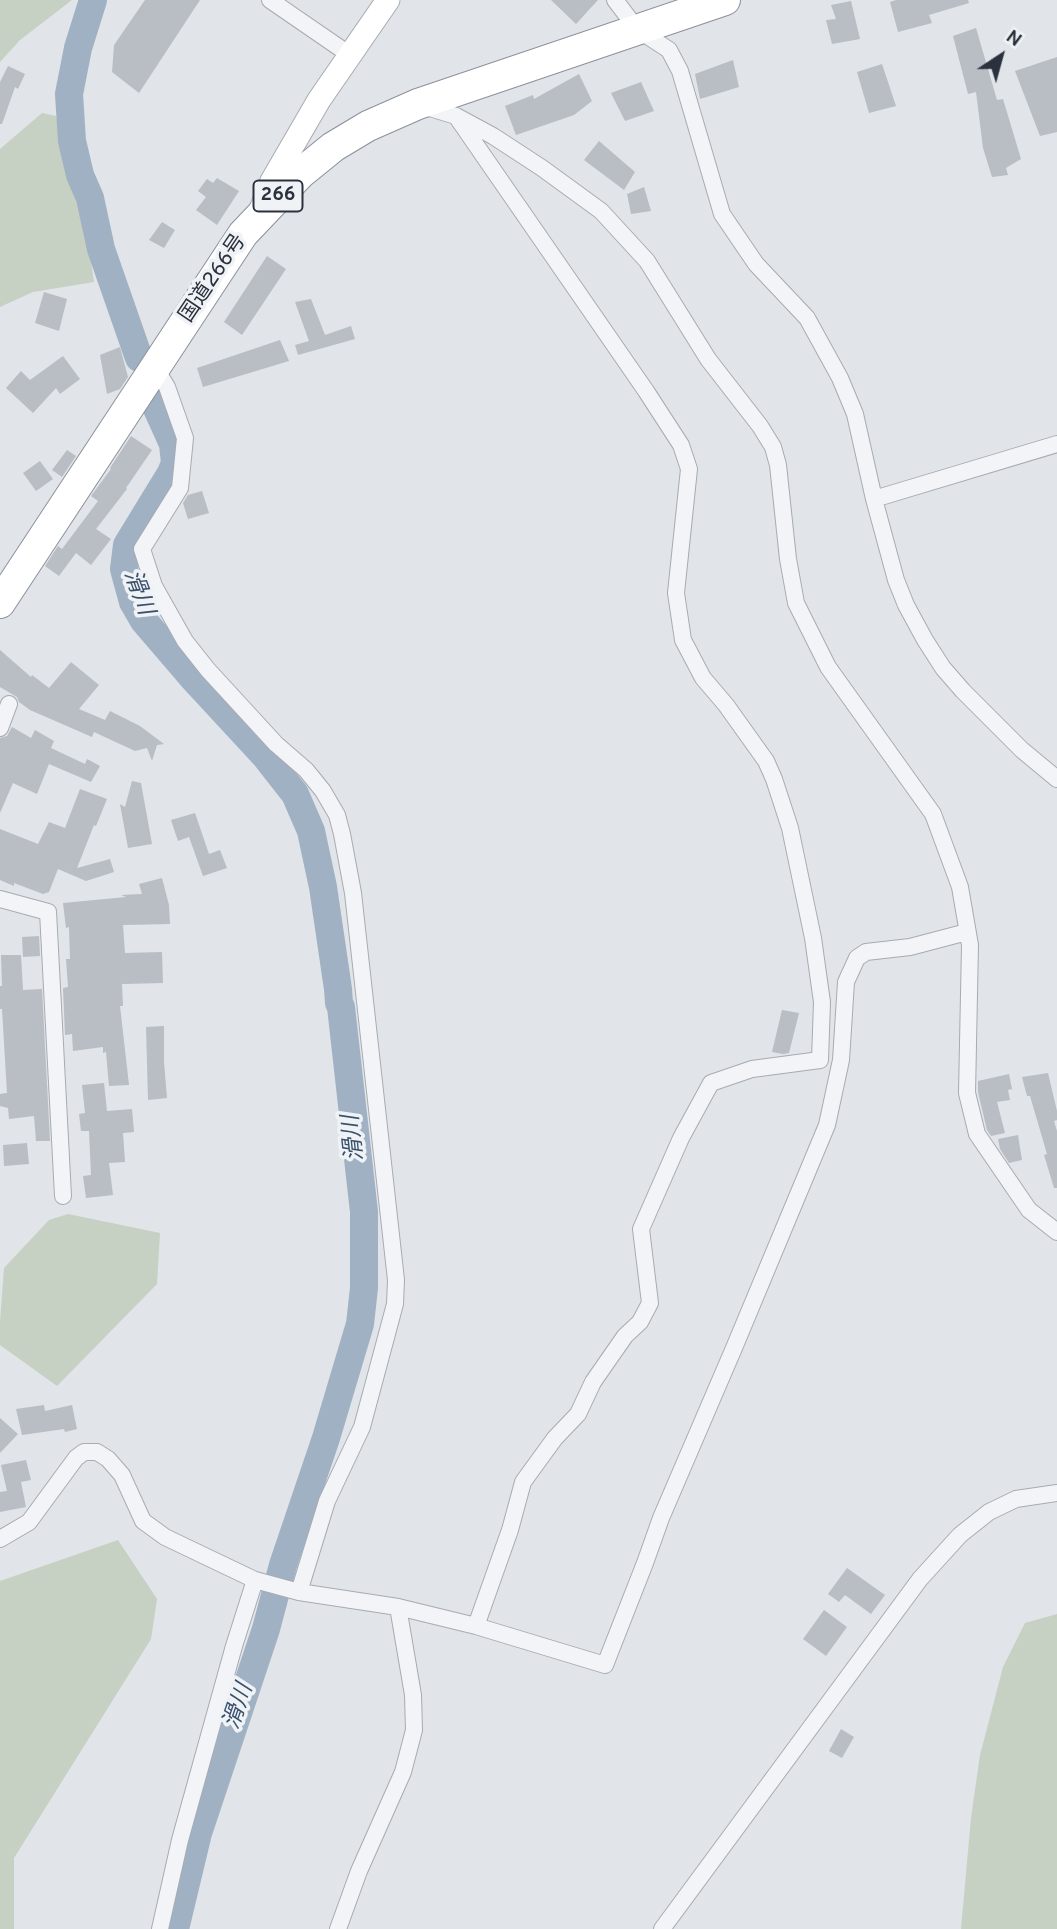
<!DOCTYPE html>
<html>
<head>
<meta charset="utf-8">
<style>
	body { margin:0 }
	#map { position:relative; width:1057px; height:1929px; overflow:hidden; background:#e1e4e8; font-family:Overpass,sans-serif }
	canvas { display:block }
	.north { position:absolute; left:966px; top:21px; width:70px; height:70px; -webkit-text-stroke:5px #f0f3f6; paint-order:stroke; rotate:36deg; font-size:19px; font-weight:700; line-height:28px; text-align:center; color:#2b323e }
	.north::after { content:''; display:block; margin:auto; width:24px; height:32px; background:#2b323e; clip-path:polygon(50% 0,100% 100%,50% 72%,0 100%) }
</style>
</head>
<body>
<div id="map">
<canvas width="1057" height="1929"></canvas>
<div class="north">N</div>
</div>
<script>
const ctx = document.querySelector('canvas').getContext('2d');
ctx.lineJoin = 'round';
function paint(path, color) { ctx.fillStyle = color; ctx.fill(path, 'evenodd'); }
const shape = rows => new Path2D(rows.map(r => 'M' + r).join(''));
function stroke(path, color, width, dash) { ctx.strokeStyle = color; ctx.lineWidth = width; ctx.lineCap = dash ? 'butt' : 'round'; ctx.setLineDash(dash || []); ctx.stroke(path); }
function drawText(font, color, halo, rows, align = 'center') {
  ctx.font = font + ' Overpass,"Noto Sans JP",sans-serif'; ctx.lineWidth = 7; ctx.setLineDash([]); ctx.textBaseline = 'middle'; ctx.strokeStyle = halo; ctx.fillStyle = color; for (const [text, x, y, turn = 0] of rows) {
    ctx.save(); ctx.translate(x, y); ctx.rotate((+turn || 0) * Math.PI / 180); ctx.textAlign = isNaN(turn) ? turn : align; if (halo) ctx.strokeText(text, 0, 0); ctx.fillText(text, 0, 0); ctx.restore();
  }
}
paint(shape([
	[0,0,72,0,20,40,0,62],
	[42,113,56,116,89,248,94,282,33,292,0,307,0,149],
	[68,1214,160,1233,157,1284,57,1386,0,1345,0,1322,4,1268,49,1220],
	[118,1540,157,1599,151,1639,14,1858,14,1929,0,1929,0,1581],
	[1057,1614,1057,1929,961,1929,971,1818,980,1755,1003,1667,1025,1623]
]), '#c6d1c3');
stroke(shape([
	[93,0,78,48,69,94,72,141,80,175,90,198,101,249,139,358],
	[154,402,173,444,175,463,171,473,127,545,124,569,133,602,144,621,192,677,266,757,295,794,311,831,323,887,338,989,339,1003,341,1007,364,1212,364,1288,360,1324,326,1438,283,1565,266,1629,198,1833,175,1929]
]), '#a0b1c4', 28);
paint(shape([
	[145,0,200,0,139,93,112,72,114,45],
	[551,0,598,0,576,24],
	[896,0,968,0,969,3,929,15,932,23,898,32,890,2],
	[851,1,860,39,832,44,826,20,836,19,831,5],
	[976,28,997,100,1003,99,1021,159,1006,168,1008,175,992,177,983,148,976,92,968,94,953,36],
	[1057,57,1057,132,1040,136,1015,71],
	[733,60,739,87,700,99,695,74],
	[882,64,896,106,869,113,857,72],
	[8,66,25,74,18,89,15,87,2,124,0,124,0,82],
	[579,74,592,101,574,115,516,135,505,106,533,95,534,99],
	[641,82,654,111,625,121,611,93],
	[599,141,635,172,624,190,584,160],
	[217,178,239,191,217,225,196,210,206,197,198,191,207,179,213,183],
	[644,187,651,211,631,214,627,194],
	[162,222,175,230,164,248,149,240],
	[267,256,286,269,242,335,224,322],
	[44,292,67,299,59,331,35,323],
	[311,299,325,335,351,326,355,339,298,355,295,345,309,341,295,302],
	[280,340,289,361,203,387,197,368],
	[120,347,128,377,120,389,107,394,100,355],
	[63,356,80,379,60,394,56,388,33,413,6,388,21,371,30,380],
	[131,436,152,450,126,488,127,489,96,529,111,539,91,565,76,553,59,576,45,566,58,546,62,549,98,501,91,496,111,469,110,468],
	[67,450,76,456,62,477,52,470],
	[40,461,53,479,36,491,23,473],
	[202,491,209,513,188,519,183,503,188,495],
	[0,650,31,677,32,675,49,688,71,662,99,685,79,709,105,720,110,711,140,726,164,744,157,745,152,761,147,748,135,751,94,732,92,737,30,710,19,702,17,697,0,687],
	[12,727,31,738,35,730,54,741,51,748,85,764,87,759,100,766,91,782,49,764,37,794,13,783,0,813,0,738,7,736],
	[132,781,141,783,152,844,128,848,120,804,125,807],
	[80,789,107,799,96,826,94,825,77,868,110,859,114,872,86,881,58,869,49,892,43,894,14,883,14,886,0,880,0,829,38,844,49,822,65,828],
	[195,813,209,854,220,850,227,868,203,876,189,837,178,841,171,820],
	[162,878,169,905,170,924,123,925,125,953,162,952,163,983,122,984,123,1006,120,1006,129,1085,109,1086,106,1052,103,1053,103,1047,73,1051,72,1034,65,1035,63,988,68,987,66,959,70,959,69,927,66,928,63,903,126,897,121,895,142,894,139,884],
	[39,936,40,956,23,957,22,937],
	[1,955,21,955,23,990,42,989,50,1141,36,1141,34,1116,9,1119,8,1108,0,1106,0,1094,7,1093,2,1009,0,1009,0,986,2,986],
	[782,1010,799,1013,789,1053,783,1054,772,1052],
	[164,1026,164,1062,167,1098,148,1100,146,1027],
	[1048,1073,1057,1111,1057,1120,1054,1121,1057,1131,1057,1188,1054,1188,1044,1155,1047,1154,1030,1096,1027,1096,1022,1077],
	[1009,1074,1012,1089,1008,1090,1010,1100,997,1102,1005,1133,991,1136,987,1130,978,1092,978,1081],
	[104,1083,107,1111,132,1109,134,1132,123,1133,125,1162,109,1163,113,1195,86,1198,83,1176,91,1175,89,1131,81,1131,79,1114,85,1113,82,1085],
	[1018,1135,1022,1160,1009,1163,1000,1149,998,1139],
	[27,1143,29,1164,4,1166,3,1145],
	[44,1405,45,1411,72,1405,77,1429,65,1432,64,1429,22,1435,16,1409],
	[0,1418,18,1434,0,1453],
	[26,1460,31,1480,21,1482,26,1507,0,1512,0,1492,7,1491,1,1465],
	[847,1568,885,1595,871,1614,845,1595,839,1602,828,1594],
	[824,1610,847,1627,826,1656,803,1639],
	[841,1729,854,1737,842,1758,829,1751]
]), '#b9bdc4');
const street = shape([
	[270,0,350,55],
	[615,0,637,29,669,50,680,71,722,214,756,264,807,318,840,378,855,414,874,499,896,580,906,605,925,640,943,668,963,691,1022,750,1057,779],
	[423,106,456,116,493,136,542,168,601,211,647,261,708,359,760,426,773,447,778,465,788,559,796,603,828,667,933,814,960,887,970,945,967,1093,977,1134,1029,1210,1057,1232],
	[456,116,646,391,681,445,689,469,676,593,683,640,703,678,726,705,766,761,774,779,790,828,813,938,822,1002,820,1060,752,1069,711,1083,681,1138,641,1229,650,1303,640,1322,625,1336,593,1382,578,1414,555,1438,523,1482,510,1530,476,1626],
	[155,367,167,387,185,438,180,488,142,549,154,586,185,641,208,670,276,744,306,770,323,791,337,815,342,834,353,893,396,1280,395,1304,362,1427,327,1501,299,1592],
	[874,499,1057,444],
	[0,728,9,704],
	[0,899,48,912,63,1196],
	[0,1539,29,1522,76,1458,84,1452,97,1452,108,1459,122,1475,143,1521,165,1537,255,1580,299,1592,398,1607,476,1626,605,1665,645,1563,661,1518,734,1348,827,1125,841,1060,846,982,857,958,866,952,910,947,967,932],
	[160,1929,180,1840,234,1646,255,1580],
	[338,1929,359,1871,403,1772,414,1730,413,1695,398,1607],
	[662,1929,920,1579,960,1535,989,1512,1016,1499,1057,1493]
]);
const secondary = shape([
	[260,212,272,181,319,100,388,0]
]);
const highway = shape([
	[0,603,243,234,301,173,333,147,368,126,418,104,725,0]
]);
stroke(street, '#a7abb2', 18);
stroke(secondary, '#a7abb2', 25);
stroke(highway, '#8a919d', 32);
stroke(street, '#f3f4f7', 16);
stroke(secondary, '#fff', 23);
stroke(highway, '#fff', 30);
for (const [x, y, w] of [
	[278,196,49]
]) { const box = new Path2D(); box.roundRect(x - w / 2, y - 15.5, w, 31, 5); ctx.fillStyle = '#f0f3f6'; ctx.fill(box); stroke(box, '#2b323e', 2); }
drawText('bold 19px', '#2b323e', null, [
	["266",278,196]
]);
drawText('21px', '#2b323e', '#f0f3f6', [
	["国道266号",214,279,-56]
]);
drawText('italic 23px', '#3a506d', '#f0f3f6', [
	["滑川",137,593,70],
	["滑川",355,1138,-96],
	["滑川",240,1707,-71]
]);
</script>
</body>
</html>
